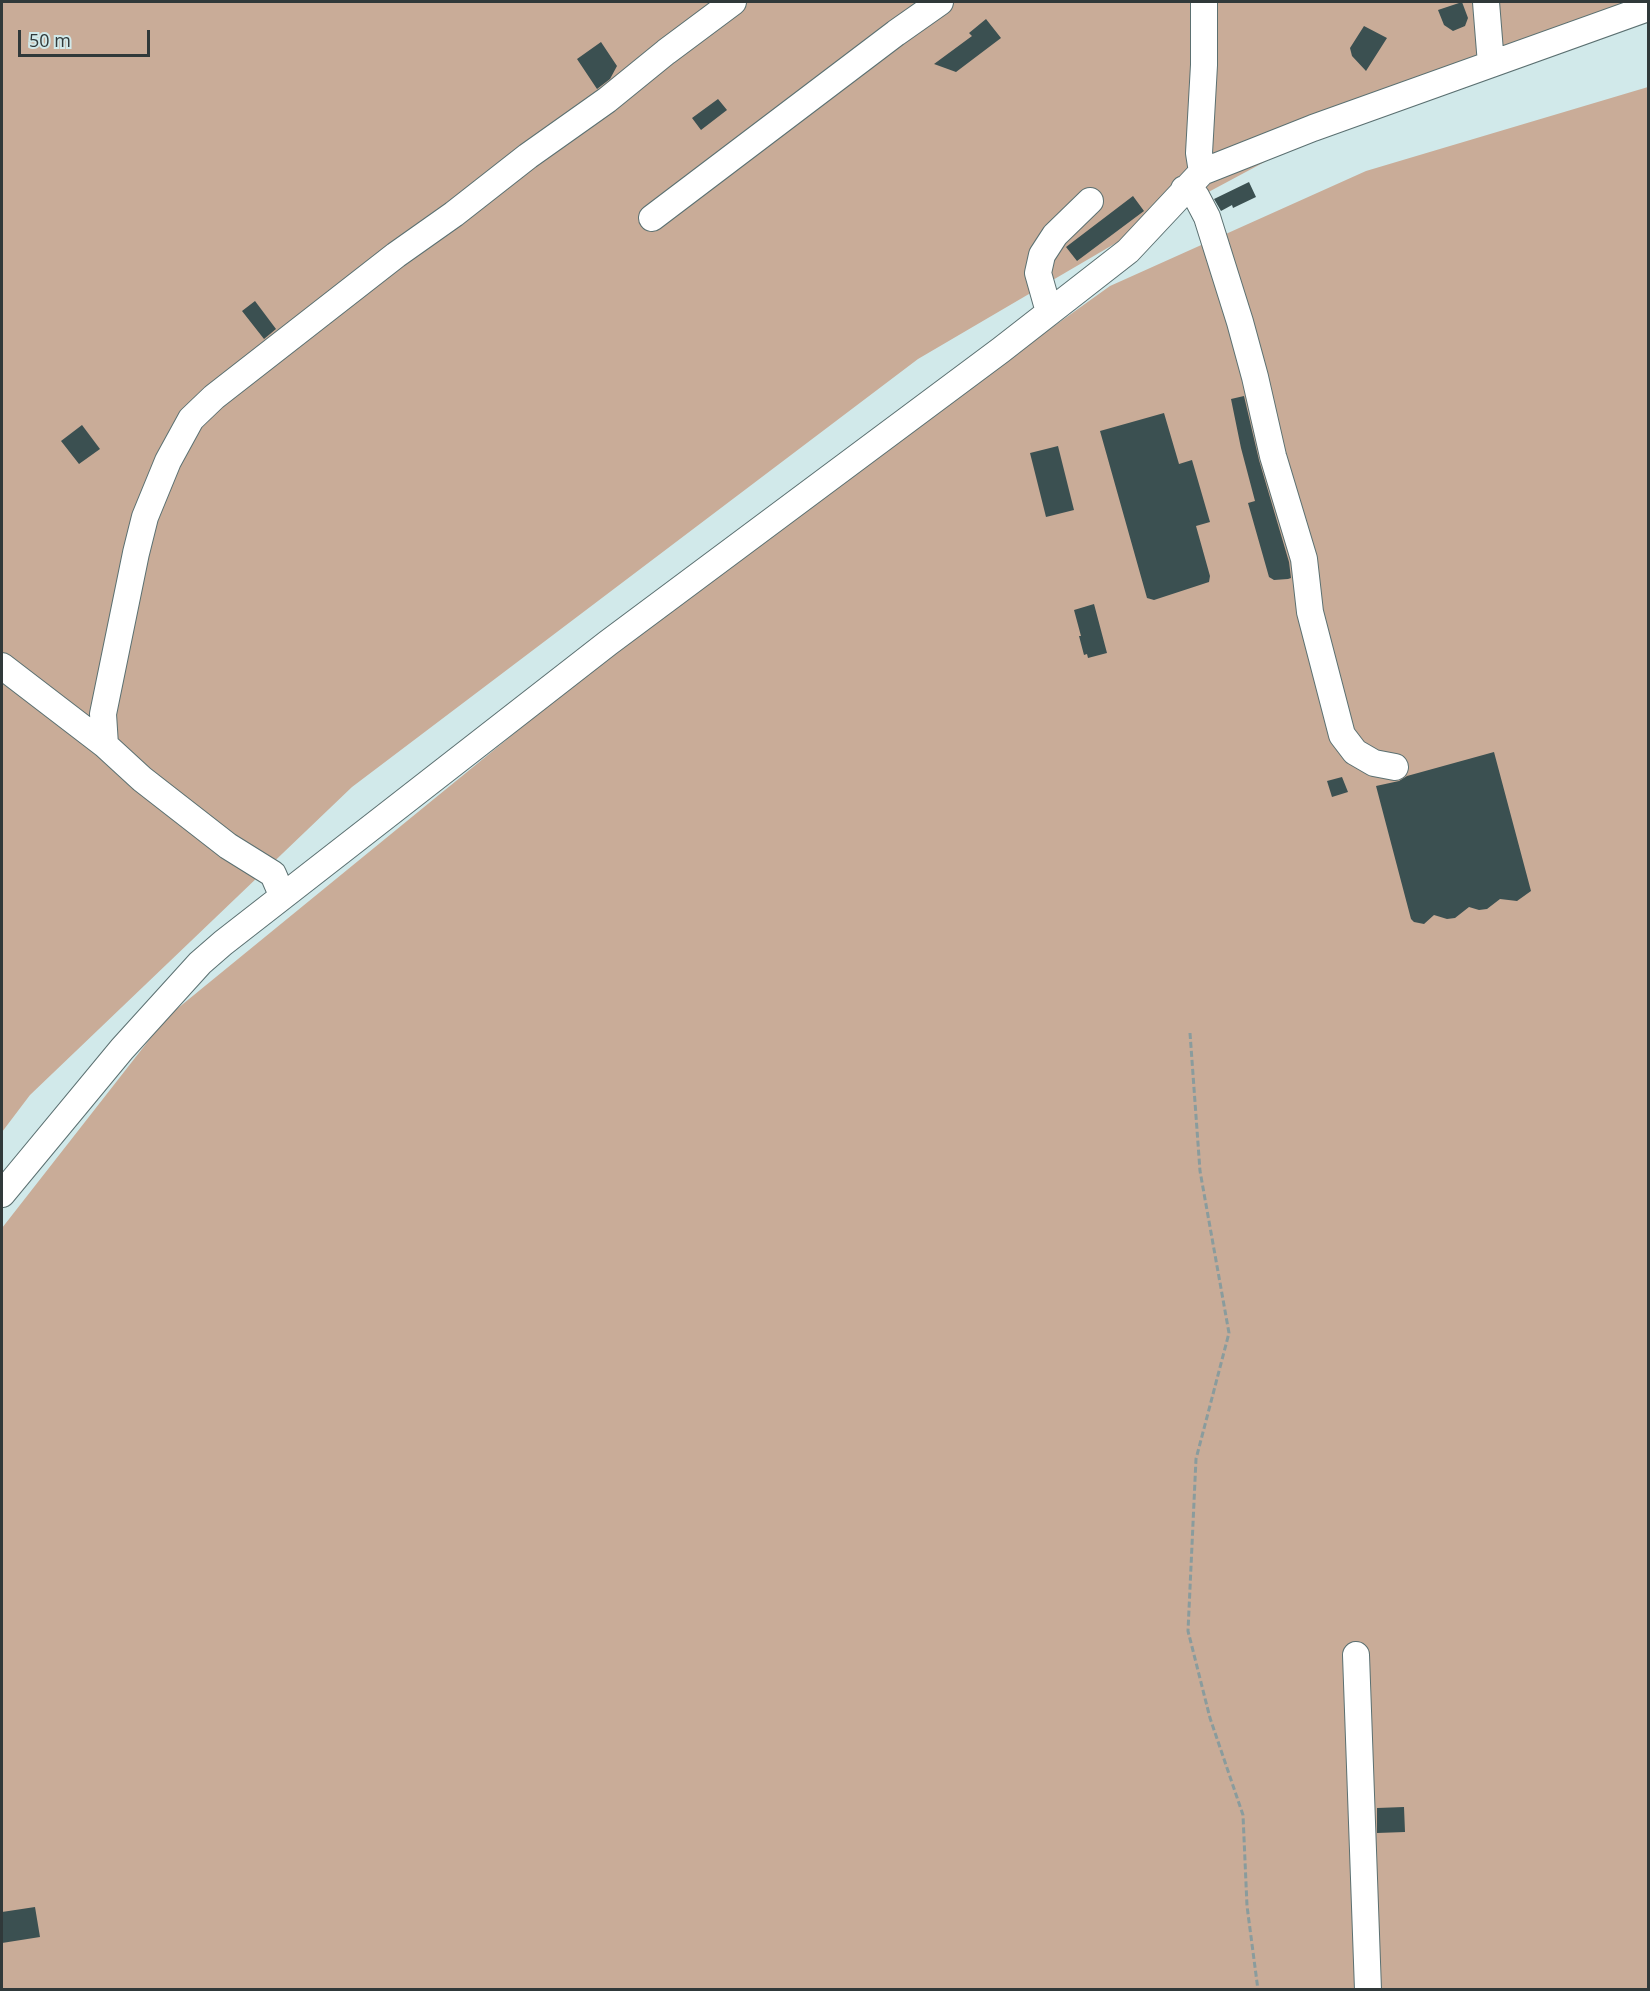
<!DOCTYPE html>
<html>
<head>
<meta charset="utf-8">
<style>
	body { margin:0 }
	#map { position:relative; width:1650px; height:1991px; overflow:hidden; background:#d1e9ea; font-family:"Open Sans",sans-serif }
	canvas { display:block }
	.frame { position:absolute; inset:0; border:3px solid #30393a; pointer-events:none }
	.scale { position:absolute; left:18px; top:30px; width:132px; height:27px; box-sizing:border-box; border:3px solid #30393a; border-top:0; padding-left:8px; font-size:18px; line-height:21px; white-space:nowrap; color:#30393a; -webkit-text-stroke:4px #d1e9ea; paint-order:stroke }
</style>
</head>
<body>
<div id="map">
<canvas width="1650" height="1991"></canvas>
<div class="frame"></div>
<div class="scale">50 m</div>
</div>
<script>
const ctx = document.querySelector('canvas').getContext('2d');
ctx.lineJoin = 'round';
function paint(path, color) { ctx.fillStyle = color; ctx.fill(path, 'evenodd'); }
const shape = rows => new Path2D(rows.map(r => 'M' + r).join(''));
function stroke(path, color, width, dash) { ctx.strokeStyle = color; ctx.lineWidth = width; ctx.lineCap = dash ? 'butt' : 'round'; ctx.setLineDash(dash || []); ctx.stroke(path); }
paint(shape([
	[2,2,1645,2,1412,83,1145,226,918,359,352,787,30,1095,2,1132],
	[1648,87,1648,1989,2,1989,2,1228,167,1017,598,665,860,465,1110,286,1366,171]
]), '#c9ac98');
paint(shape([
	[1462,2,1468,18,1465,26,1453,31,1444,25,1438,10],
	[986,19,1001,38,956,72,934,64,972,36,969,33],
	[1364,26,1387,38,1366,71,1352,56,1350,48],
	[601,42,617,66,610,79,597,89,577,59],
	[718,99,727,110,701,130,692,118],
	[1249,182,1256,197,1233,208,1232,205,1221,211,1214,199],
	[1133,196,1144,211,1077,261,1066,247],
	[255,301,276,329,264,339,242,311],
	[1244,396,1259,460,1289,562,1291,578,1288,579,1274,580,1269,577,1248,503,1255,501,1241,448,1231,399],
	[1164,413,1179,464,1192,460,1210,522,1196,526,1210,576,1209,582,1154,600,1147,598,1100,431],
	[82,425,100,449,79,464,61,441],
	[1058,446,1074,510,1046,517,1030,453],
	[1094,604,1107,653,1088,658,1087,654,1084,655,1079,636,1081,636,1074,610],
	[1494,752,1531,891,1517,901,1500,899,1487,909,1479,910,1469,907,1455,918,1447,919,1434,915,1424,924,1414,922,1411,919,1376,786,1399,781,1407,776],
	[1342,777,1348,792,1332,797,1327,781],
	[1404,1807,1405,1832,1377,1833,1377,1808],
	[35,1907,40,1937,2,1943,2,1912]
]), '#3b5051');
const minor = shape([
	[1486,2,1491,64],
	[1202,172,1199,153,1204,65,1204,2],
	[1184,189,1196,196,1207,217,1240,322,1255,377,1273,456,1304,559,1310,612,1342,735,1355,752,1374,763,1395,767],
	[652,218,896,33,940,2],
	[1049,312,1038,273,1042,255,1055,235,1090,201],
	[2,666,105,745,142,779,228,846,273,874,282,895],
	[105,745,103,714,136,553,145,517,168,461,191,419,214,397,396,255,454,214,528,156,607,100,666,52,733,2],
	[2,1194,122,1049,200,963,223,943,608,643,1001,350,1128,251,1202,172,1313,128,1648,8],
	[1356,1655,1368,1990]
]);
stroke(minor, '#5b7071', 28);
stroke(shape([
	[1190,1033,1200,1171,1229,1333,1196,1459,1188,1631,1210,1718,1243,1815,1247,1906,1258,1990]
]), '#8a9c9d', 3, [6, 3]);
stroke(minor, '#fff', 26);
</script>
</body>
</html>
